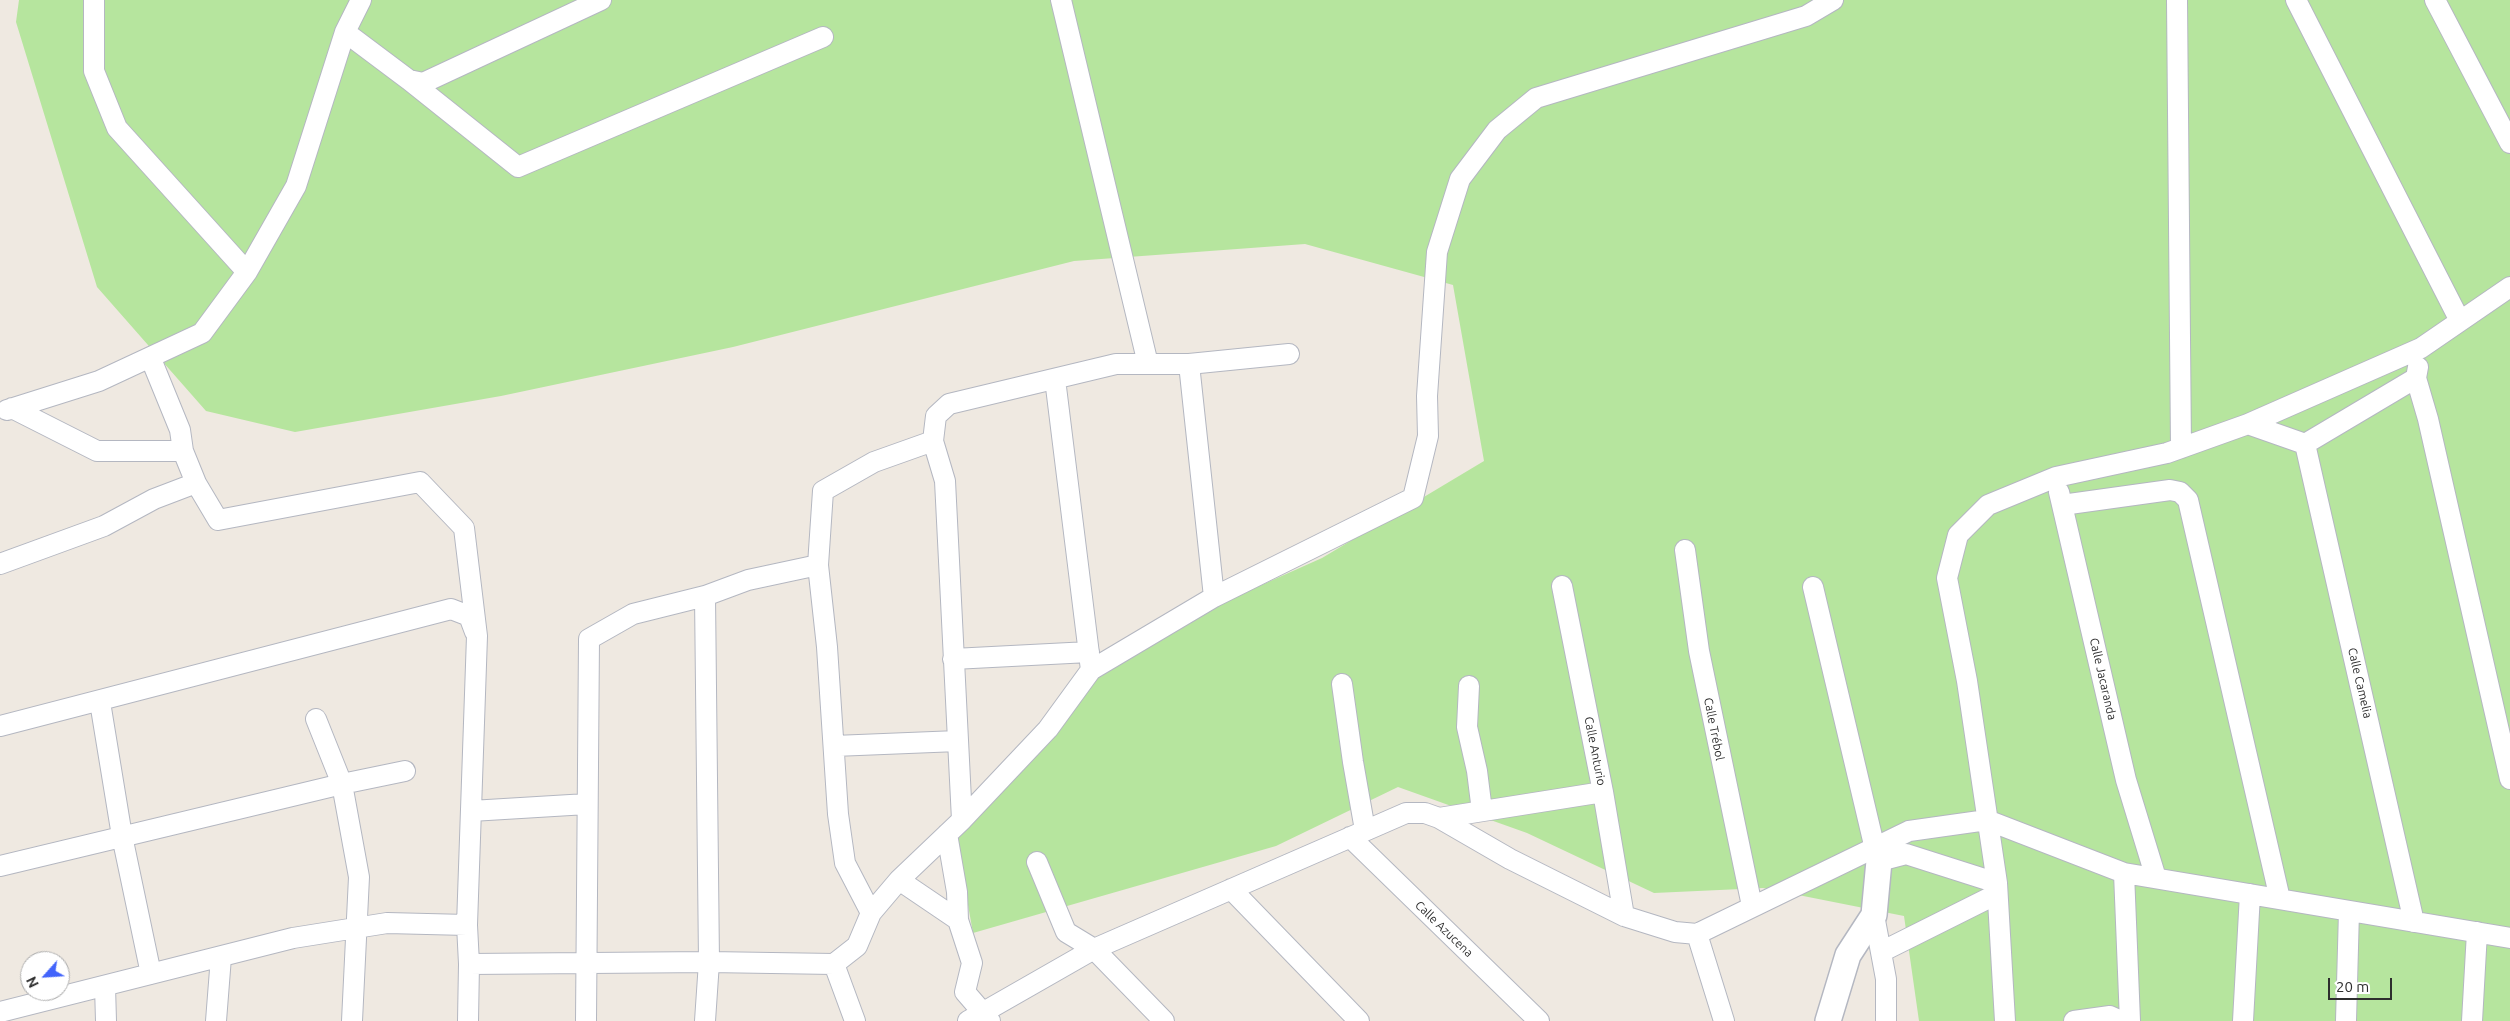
<!DOCTYPE html>
<html>
<head>
<meta charset="utf-8">
<style>
	body { margin:0 }
	#map { position:relative; width:2510px; height:1021px; overflow:hidden; background:#efe9e1; font-family:Ubuntu,sans-serif }
	canvas { display:block }
	.north { position:absolute; left:20px; top:951px; width:50px; height:50px; box-sizing:border-box; background:#fff; border:1px solid #ababab; border-radius:50%; rotate:244deg; font-size:14px; font-weight:700; line-height:20px; text-align:center; color:#2e2e2e }
	.north::after { content:''; display:block; margin:auto; width:18px; height:22px; background:#4264fb; clip-path:polygon(50% 0,100% 100%,50% 72%,0 100%) }
	.scale { position:absolute; left:2328px; top:978px; width:64px; height:22px; box-sizing:border-box; border:2px solid #2e2e2e; border-top:0; padding-left:6px; font-size:15px; line-height:18px; white-space:nowrap; color:#2e2e2e; -webkit-text-stroke:4px #fff; paint-order:stroke }
</style>
</head>
<body>
<div id="map">
<canvas width="2510" height="1021"></canvas>
<div class="north">N</div>
<div class="scale">20 m</div>
</div>
<script>
const ctx = document.querySelector('canvas').getContext('2d');
ctx.lineJoin = 'round';
function paint(path, color) { ctx.fillStyle = color; ctx.fill(path, 'evenodd'); }
const shape = rows => new Path2D(rows.map(r => 'M' + r).join(''));
function stroke(path, color, width, dash) { ctx.strokeStyle = color; ctx.lineWidth = width; ctx.lineCap = dash ? 'butt' : 'round'; ctx.setLineDash(dash || []); ctx.stroke(path); }
function drawText(font, color, halo, rows, align = 'center') {
  ctx.font = font + ' Ubuntu,sans-serif'; ctx.lineWidth = 4.5; ctx.setLineDash([]); ctx.textBaseline = 'middle'; ctx.strokeStyle = halo; ctx.fillStyle = color; for (const [text, x, y, turn = 0] of rows) {
    ctx.save(); ctx.translate(x, y); ctx.rotate((+turn || 0) * Math.PI / 180); ctx.textAlign = isNaN(turn) ? turn : align; if (halo) ctx.strokeText(text, 0, 0); ctx.fillText(text, 0, 0); ctx.restore();
  }
}
paint(shape([
	[19,0,2510,0,2510,1021,1919,1021,1904,916,1763,888,1654,893,1527,833,1398,787,1276,846,973,933,952,815,1043,732,1097,667,1210,608,1322,558,1484,461,1453,285,1305,244,1074,261,733,347,501,396,295,432,206,411,97,287,16,22]
]), '#b6e59e');
const minor = shape([
	[94,0,94,71,117,128,247,272],
	[1061,0,1148,364],
	[2177,0,2181,448],
	[2296,0,2460,321],
	[2435,0,2510,143],
	[345,32,409,80,423,83,601,0],
	[409,80,518,167,823,37],
	[151,359,180,430,183,451],
	[1189,364,1214,597],
	[2416,378,2428,419,2510,779],
	[1055,379,1091,670],
	[12,408,97,451,183,451,196,483,218,520,420,482,464,528,477,636,467,925,469,964,468,1021],
	[7,410,99,381,202,333,247,272,296,186,345,32,361,0],
	[2248,424,2305,444,2416,378,2418,367],
	[2305,444,2414,922],
	[2059,492,2126,780,2156,878],
	[2062,505,2170,490,2180,492,2188,500,2280,899],
	[1685,550,1699,651,1752,906],
	[0,564,104,526,154,499,196,483],
	[1562,586,1603,792,1624,916],
	[1813,587,1875,849],
	[953,659,1089,652],
	[1342,684,1353,762,1365,830],
	[1469,686,1467,727,1477,771,1482,811],
	[100,702,122,836,151,974],
	[316,719,342,784,359,877,352,1021],
	[0,726,451,609,469,616,475,632],
	[834,746,958,741],
	[471,811,587,804],
	[1439,818,1603,792],
	[962,820,945,481,933,441,936,416,949,404,1116,364,1189,364,1289,354],
	[947,834,957,892,958,920,972,963,965,992,990,1021],
	[1350,837,1539,1021],
	[1879,861,1906,854,1997,883],
	[1037,862,1066,932,1094,949,1164,1021],
	[0,866,342,784,405,771],
	[2124,873,2130,1021],
	[899,880,958,920],
	[1231,889,1359,1021],
	[871,913,845,863,838,814,827,647,818,565,823,491,874,462,933,441],
	[1874,915,1886,979,1886,1021],
	[1697,934,1724,1021],
	[1881,952,1997,894],
	[469,964,709,962,834,964,857,946,871,913,899,880,962,820,1048,729,1091,670,1214,597,1413,498,1428,436,1427,396,1437,252,1460,179,1497,130,1536,98,1806,16,1833,0],
	[834,964,855,1021],
	[105,986,106,1021],
	[0,1012,293,938,387,923,467,925],
	[216,1021,221,957],
	[586,1021,589,639,633,614,705,596,748,580,818,565],
	[705,1021,709,962,705,596],
	[968,1021,1094,949,1406,813,1425,813,1439,818,1510,859,1624,916,1675,932,1697,934,1909,831,1987,820,2124,873,2510,938],
	[2005,1021,1997,883,1967,681,1947,578,1958,535,1988,505,2056,477,2167,453,2248,424,2421,348,2510,287],
	[2074,1021,2110,1016,2121,1021],
	[2243,1021,2250,894],
	[2346,1021,2349,911],
	[2472,1021,2477,932]
]);
const tertiary = shape([
	[1828,1021,1848,955,1874,915,1879,861,1875,849]
]);
stroke(minor, '#b4b7c1', 22);
stroke(tertiary, '#b4b7c1', 28);
stroke(minor, '#fff', 20);
stroke(tertiary, '#fff', 25);
drawText('12px', '#2e2e2e', '#fff', [
	["Calle Jacaranda",2103,679,77],
	["Calle Camelia",2360,683,77],
	["Calle Trébol",1714,729,79],
	["Calle Anturio",1595,751,79],
	["Calle Azucena",1444,929,44]
]);
</script>
</body>
</html>
